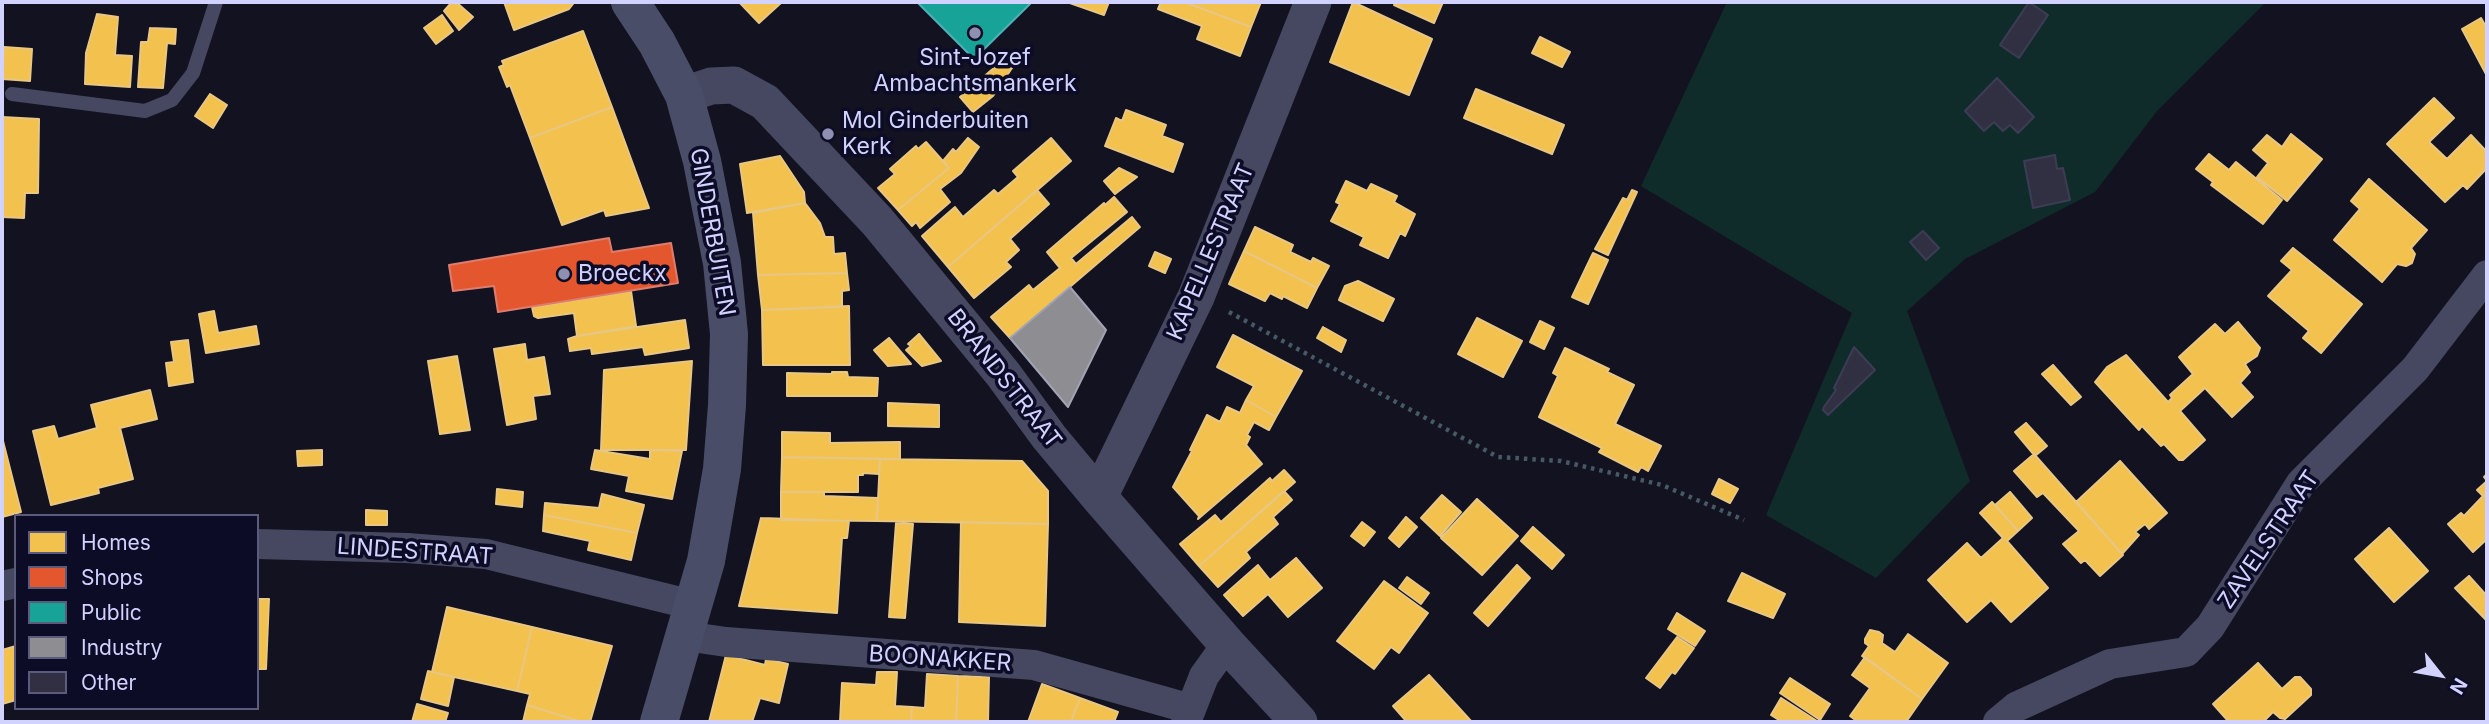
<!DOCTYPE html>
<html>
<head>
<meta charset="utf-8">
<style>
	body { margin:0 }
	#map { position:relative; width:2489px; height:724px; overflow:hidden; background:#131220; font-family:Inter,sans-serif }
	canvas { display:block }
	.frame { position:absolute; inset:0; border:4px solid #d1d2ff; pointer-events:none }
	.legend { position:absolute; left:14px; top:514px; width:245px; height:196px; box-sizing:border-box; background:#0d0c26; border:2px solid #5b5b7d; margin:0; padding:9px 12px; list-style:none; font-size:21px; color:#d1d2ff }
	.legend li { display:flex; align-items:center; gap:14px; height:35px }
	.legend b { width:35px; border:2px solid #5b5b7d }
	.north { position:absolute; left:2405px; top:640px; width:70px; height:70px; -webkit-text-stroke:5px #0d0c26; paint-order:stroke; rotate:121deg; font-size:19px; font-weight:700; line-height:28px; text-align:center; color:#d1d2ff }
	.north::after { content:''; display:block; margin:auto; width:24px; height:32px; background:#d1d2ff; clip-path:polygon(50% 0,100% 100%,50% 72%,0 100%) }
</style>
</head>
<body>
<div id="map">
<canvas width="2489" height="724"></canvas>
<div class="frame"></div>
<ul class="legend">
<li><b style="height:19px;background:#f2c14e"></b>Homes</li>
<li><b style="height:19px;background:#e4572e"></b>Shops</li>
<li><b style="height:19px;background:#17a398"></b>Public</li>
<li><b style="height:19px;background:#8d8d92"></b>Industry</li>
<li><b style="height:19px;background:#313042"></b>Other</li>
</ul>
<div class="north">N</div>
</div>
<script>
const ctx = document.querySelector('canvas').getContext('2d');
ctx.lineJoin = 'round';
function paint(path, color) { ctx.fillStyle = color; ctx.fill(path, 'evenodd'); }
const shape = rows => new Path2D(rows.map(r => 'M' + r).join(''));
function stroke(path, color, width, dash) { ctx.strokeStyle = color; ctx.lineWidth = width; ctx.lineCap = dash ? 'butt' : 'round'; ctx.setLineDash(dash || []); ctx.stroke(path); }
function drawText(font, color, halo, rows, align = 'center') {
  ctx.font = font + ' Inter,sans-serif'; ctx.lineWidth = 7; ctx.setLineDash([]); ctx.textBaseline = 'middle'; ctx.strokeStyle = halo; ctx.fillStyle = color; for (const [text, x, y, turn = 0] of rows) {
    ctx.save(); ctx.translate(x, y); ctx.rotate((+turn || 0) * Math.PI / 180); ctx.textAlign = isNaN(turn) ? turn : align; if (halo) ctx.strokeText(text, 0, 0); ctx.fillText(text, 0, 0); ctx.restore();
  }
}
paint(shape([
	[1727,2,2266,2,2157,111,2095,192,1965,259,1907,311,1970,481,1876,578,1766,515,1852,313,1641,186]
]), '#102c2a');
const homes = shape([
	[452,2,456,2,473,17,459,30,444,11,452,2],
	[504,2,572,2,573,4,569,9,514,30,504,2],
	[739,2,782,2,759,23,739,2],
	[1067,2,1109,2,1104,15,1067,2],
	[1161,2,1184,2,1251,27,1240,56,1197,39,1202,26,1158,9,1161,2],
	[1184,2,1261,2,1251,27,1184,2],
	[1353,2,1432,39,1409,95,1330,62,1353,2],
	[1396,2,1443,2,1434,23,1394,5,1396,2],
	[97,14,118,17,115,55,132,56,130,87,85,84,86,53,97,14],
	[442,15,453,31,436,44,424,28,442,15],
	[2481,18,2485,25,2487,24,2487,76,2462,29,2481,18],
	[150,28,176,29,175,44,167,43,163,88,138,87,141,42,148,42,150,28],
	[583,31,612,107,530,138,510,85,507,87,499,67,504,65,502,61,583,31],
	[1540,37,1570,52,1562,67,1532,53,1540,37],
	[4,47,32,49,30,81,2,79,4,47],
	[1002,61,1012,68,993,96,973,112,960,97,1002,61],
	[1476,89,1564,125,1552,154,1464,118,1476,89],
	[210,94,227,105,213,128,195,116,210,94],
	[2434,98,2454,118,2429,142,2447,159,2471,135,2487,152,2487,168,2467,189,2463,185,2445,202,2387,144,2434,98],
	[612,107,649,208,606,216,604,210,562,225,530,138,612,107],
	[1126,110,1166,125,1162,136,1183,144,1173,172,1105,146,1116,118,1122,121,1126,110],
	[2,117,39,119,38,193,25,193,24,218,2,217,2,117],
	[2291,134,2322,159,2287,201,2257,177,2268,163,2253,150,2267,135,2282,147,2291,134],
	[968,138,979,147,961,173,940,189,950,202,920,228,916,222,912,226,898,210,949,168,943,161,953,149,956,152,968,138],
	[1051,138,1071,161,948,267,922,236,955,207,963,217,994,190,998,194,1018,177,1013,171,1051,138],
	[926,142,949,168,898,210,878,188,895,174,890,169,916,146,918,149,926,142],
	[2209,154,2229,170,2236,162,2282,200,2263,224,2211,185,2213,182,2196,169,2209,154],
	[780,156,804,192,805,203,747,213,740,164,780,156],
	[1119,168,1137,177,1115,194,1104,181,1119,168],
	[2369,179,2427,230,2411,248,2415,254,2412,263,2406,266,2397,264,2382,282,2334,240,2360,209,2351,201,2369,179],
	[1346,181,1367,191,1371,184,1397,196,1394,202,1415,214,1405,236,1400,233,1388,258,1360,245,1364,237,1331,221,1340,204,1336,202,1346,181],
	[1037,190,1049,204,1010,239,1019,250,1006,262,1011,267,974,298,948,267,1037,190],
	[1632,190,1637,192,1608,255,1595,249,1623,198,1627,200,1632,190],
	[1114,197,1127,212,1071,258,1076,264,1132,217,1140,227,1010,338,991,317,1029,285,1033,290,1060,268,1047,252,1104,203,1105,205,1114,197],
	[805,203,820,223,825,237,833,237,834,254,845,253,847,273,758,275,753,213,805,203],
	[1255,227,1293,245,1290,252,1311,262,1313,258,1329,266,1317,288,1244,251,1255,227],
	[2293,248,2362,304,2321,353,2303,338,2309,331,2268,296,2292,270,2281,261,2293,248],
	[1244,251,1317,288,1307,308,1283,296,1282,299,1270,293,1265,301,1229,284,1244,251],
	[1155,252,1171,259,1165,273,1149,266,1155,252],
	[1593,253,1608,260,1588,304,1572,297,1593,253],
	[847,273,849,290,842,291,842,307,762,310,758,275,847,273],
	[1358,281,1394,299,1383,321,1339,300,1345,286,1358,281],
	[631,291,636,326,577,336,574,313,538,318,534,316,532,307,631,291],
	[849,306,850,365,763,365,762,310,849,306],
	[214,311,218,333,256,326,259,344,206,353,199,314,214,311],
	[1477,318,1522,341,1503,377,1458,354,1477,318],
	[685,320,689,348,645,355,643,347,592,354,591,348,570,351,568,339,577,336,685,320],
	[1540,321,1554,328,1544,349,1530,342,1540,321],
	[2238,322,2260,348,2257,356,2245,364,2250,372,2240,383,2253,397,2232,417,2205,388,2180,411,2205,440,2183,460,2179,460,2164,444,2161,446,2142,426,2139,430,2095,382,2107,367,2126,355,2168,402,2172,398,2170,395,2193,374,2179,357,2215,324,2225,334,2238,322],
	[1323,327,1346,340,1341,352,1317,338,1323,327],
	[919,334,941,361,922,366,906,350,911,346,908,344,919,334],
	[1233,335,1302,371,1276,417,1246,400,1254,386,1217,367,1233,335],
	[889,338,911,364,888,366,874,350,889,338],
	[188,340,193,382,169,386,166,363,174,362,171,342,188,340],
	[525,344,527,360,544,357,550,394,533,396,536,419,507,425,494,349,525,344],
	[1565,348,1609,369,1607,372,1634,385,1615,424,1661,446,1648,471,1641,467,1638,472,1599,452,1602,448,1539,417,1558,376,1553,373,1565,348],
	[457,356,470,430,440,434,428,361,457,356],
	[692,361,686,450,601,450,604,370,692,361],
	[2053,365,2081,397,2071,405,2042,374,2053,365],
	[832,372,847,372,848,377,878,378,877,396,787,396,787,373,832,374,832,372],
	[150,390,157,419,120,428,133,479,98,488,99,493,51,505,33,431,54,426,58,439,97,428,91,405,150,390],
	[1246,400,1276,417,1269,430,1254,422,1247,435,1250,437,1246,445,1262,464,1198,519,1199,516,1173,487,1192,451,1190,450,1207,415,1220,422,1227,407,1240,413,1246,400],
	[888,403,939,405,939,427,888,426,888,403],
	[2026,423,2047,446,2035,456,2015,432,2026,423],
	[782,432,830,433,830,443,900,442,900,459,782,457,782,432],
	[2,437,21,512,2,517,2,437],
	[322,450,322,465,298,466,297,451,322,450],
	[595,450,650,459,650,450,682,451,672,499,626,491,629,476,591,469,595,450],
	[2034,454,2123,555,2100,576,2085,560,2081,563,2063,544,2079,531,2043,493,2037,497,2014,471,2034,454],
	[782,457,880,459,879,474,863,473,863,475,858,475,858,492,781,492,782,457],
	[880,459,1022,461,1048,491,1048,524,877,521,880,459],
	[2120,461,2167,513,2149,529,2145,524,2135,532,2139,535,2122,554,2076,502,2120,461],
	[1284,470,1295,482,1199,566,1180,544,1215,515,1221,522,1270,478,1272,481,1284,470],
	[2487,474,2487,539,2473,552,2448,524,2461,513,2464,516,2483,496,2477,490,2487,481,2484,477,2487,474],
	[1719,479,1738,489,1730,503,1712,494,1719,479],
	[497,489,523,492,522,507,496,504,497,489],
	[1284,491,1292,500,1273,517,1278,524,1246,552,1250,558,1218,587,1199,566,1284,491],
	[781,492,824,492,824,496,878,498,877,521,781,520,781,492],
	[2010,492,2032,518,2018,531,1995,505,2010,492],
	[602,494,644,505,637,533,544,515,545,503,599,508,602,494],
	[1442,495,1461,512,1440,536,1421,518,1442,495],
	[1477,499,1518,536,1482,575,1441,538,1477,499],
	[1992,502,2018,531,2007,541,2048,588,2011,622,1991,600,1967,622,1928,580,1967,543,1981,558,2003,538,1980,513,1992,502],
	[366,510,387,511,387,525,366,525,366,510],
	[544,515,637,533,631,560,588,550,590,541,543,531,544,515],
	[1406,517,1417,527,1399,547,1389,538,1406,517],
	[761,518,849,521,847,538,842,538,837,613,739,606,761,518],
	[961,522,1048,524,1045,626,959,622,961,522],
	[1362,522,1375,532,1364,546,1351,536,1362,522],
	[896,523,913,524,905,618,889,617,896,523],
	[1533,527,1564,555,1552,569,1521,541,1533,527],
	[2389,528,2428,571,2394,602,2355,559,2389,528],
	[1296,558,1322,588,1288,617,1268,594,1243,616,1224,595,1258,565,1270,580,1296,558],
	[1517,565,1530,578,1488,626,1474,613,1517,565],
	[1742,573,1785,594,1773,618,1728,601,1742,573],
	[2469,576,2487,596,2487,621,2455,588,2469,576],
	[1407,577,1429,593,1421,604,1399,588,1407,577],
	[1384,581,1428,613,1399,653,1391,647,1374,669,1337,641,1384,581],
	[257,599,269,599,266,669,257,669,257,599],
	[447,607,532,627,517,691,432,672,447,607],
	[1677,613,1705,631,1695,646,1668,629,1677,613],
	[532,627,612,646,590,722,582,722,527,705,530,694,517,691,532,627],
	[1870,630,1879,632,1883,635,1882,643,1895,652,1908,634,1948,663,1922,699,1862,656,1869,646,1865,643,1865,639,1870,630],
	[1677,637,1694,648,1675,674,1672,672,1660,688,1646,678,1677,637],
	[16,646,16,700,2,704,2,650,16,646],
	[726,655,765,665,766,659,788,664,779,703,760,698,752,722,709,722,726,655],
	[1865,657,1922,699,1906,722,1858,722,1850,716,1870,688,1852,675,1865,657],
	[2258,663,2282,689,2295,677,2300,677,2311,689,2311,695,2285,719,2280,718,2273,712,2263,722,2229,722,2213,704,2258,663],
	[428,671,454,677,448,706,421,699,428,671],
	[877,672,897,672,895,706,912,707,911,722,840,722,842,683,876,685,877,672],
	[927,674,958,676,956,722,911,722,912,707,925,708,927,674],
	[1429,675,1471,721,1407,722,1393,706,1429,675],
	[958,676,989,677,988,722,956,722,958,676],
	[1790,678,1830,704,1820,720,1780,693,1790,678],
	[1042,684,1080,698,1071,722,1028,722,1042,684],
	[1080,698,1118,712,1114,722,1071,722,1080,698],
	[1781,698,1817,721,1816,722,1782,722,1771,715,1781,698],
	[417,704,448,713,445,722,412,722,417,704],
	[527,705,582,722,523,722,527,705]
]);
paint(homes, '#f2c14e');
stroke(homes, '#e8c683', 2);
const shops = shape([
	[609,238,612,252,671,243,678,283,498,312,494,286,453,291,449,265,609,238]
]);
paint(shops, '#e4572e');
stroke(shops, '#de7c6d', 2);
const public = shape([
	[917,2,1032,2,974,59,917,2]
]);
paint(public, '#17a398');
stroke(public, '#4fb1b7', 2);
const industry = shape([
	[1070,287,1106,330,1068,407,1010,338,1070,287]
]);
paint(industry, '#8d8d92');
stroke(industry, '#a1a2b3', 2);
const building = shape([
	[2029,2,2048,15,2019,58,2000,45,2029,2],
	[1997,78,2034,117,2018,133,2010,125,2003,131,1994,122,1984,131,1965,111,1997,78],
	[2055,155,2057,169,2063,168,2070,200,2033,208,2024,161,2055,155],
	[1923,231,1939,248,1926,260,1910,242,1923,231],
	[1854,347,1875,370,1828,415,1823,410,1824,407,1836,390,1834,388,1854,347]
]);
paint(building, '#313042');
stroke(building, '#3d3c55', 2);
stroke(shape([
	[1229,312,1498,457,1561,461,1662,485,1744,520]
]), '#455966', 4.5, [3.5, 5]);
stroke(shape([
	[12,94,145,111,172,100,193,73,216,2]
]), '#464861', 14);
stroke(shape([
	[257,544,407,548,486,554,693,605],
	[2,586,16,583],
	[685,636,726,642,1034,665,1191,709],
	[1186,722,1204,676,1227,644],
	[1998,722,2016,707,2110,664,2186,652,2210,627,2301,483,2415,369,2487,275]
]), '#464861', 30);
stroke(shape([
	[684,95,711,86,734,85,765,102,877,221,1003,374,1049,437,1099,497,1227,644,1299,722],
	[1099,497,1196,297,1313,2]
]), '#464861', 37);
stroke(shape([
	[630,2,657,43,684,95,702,161,722,263,729,334,727,405,722,469,713,521,706,561,659,722]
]), '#4a4d67', 38);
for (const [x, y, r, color] of [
	[975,33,7,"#8e8fb1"],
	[828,134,7,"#8e8fb1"],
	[564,274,7,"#8e8fb1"]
]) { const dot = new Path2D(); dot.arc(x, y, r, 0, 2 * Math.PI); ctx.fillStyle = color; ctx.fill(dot); stroke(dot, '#0d0c26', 2.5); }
drawText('23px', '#d1d2ff', '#0d0c26', [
	["Sint-Jozef",975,58,"center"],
	["Ambachtsmankerk",975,84,"center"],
	["Mol Ginderbuiten",842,121],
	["Kerk",842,147],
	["Broeckx",578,274]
], 'left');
drawText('23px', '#d1d2ff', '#0d0c26', [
	["GINDERBUITEN",712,232,80],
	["KAPELLESTRAAT",1211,252,-67],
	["BRANDSTRAAT",1004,379,52],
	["ZAVELSTRAAT",2269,540,-56],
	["LINDESTRAAT",415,552,4],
	["BOONAKKER",940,659,4]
]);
</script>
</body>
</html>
